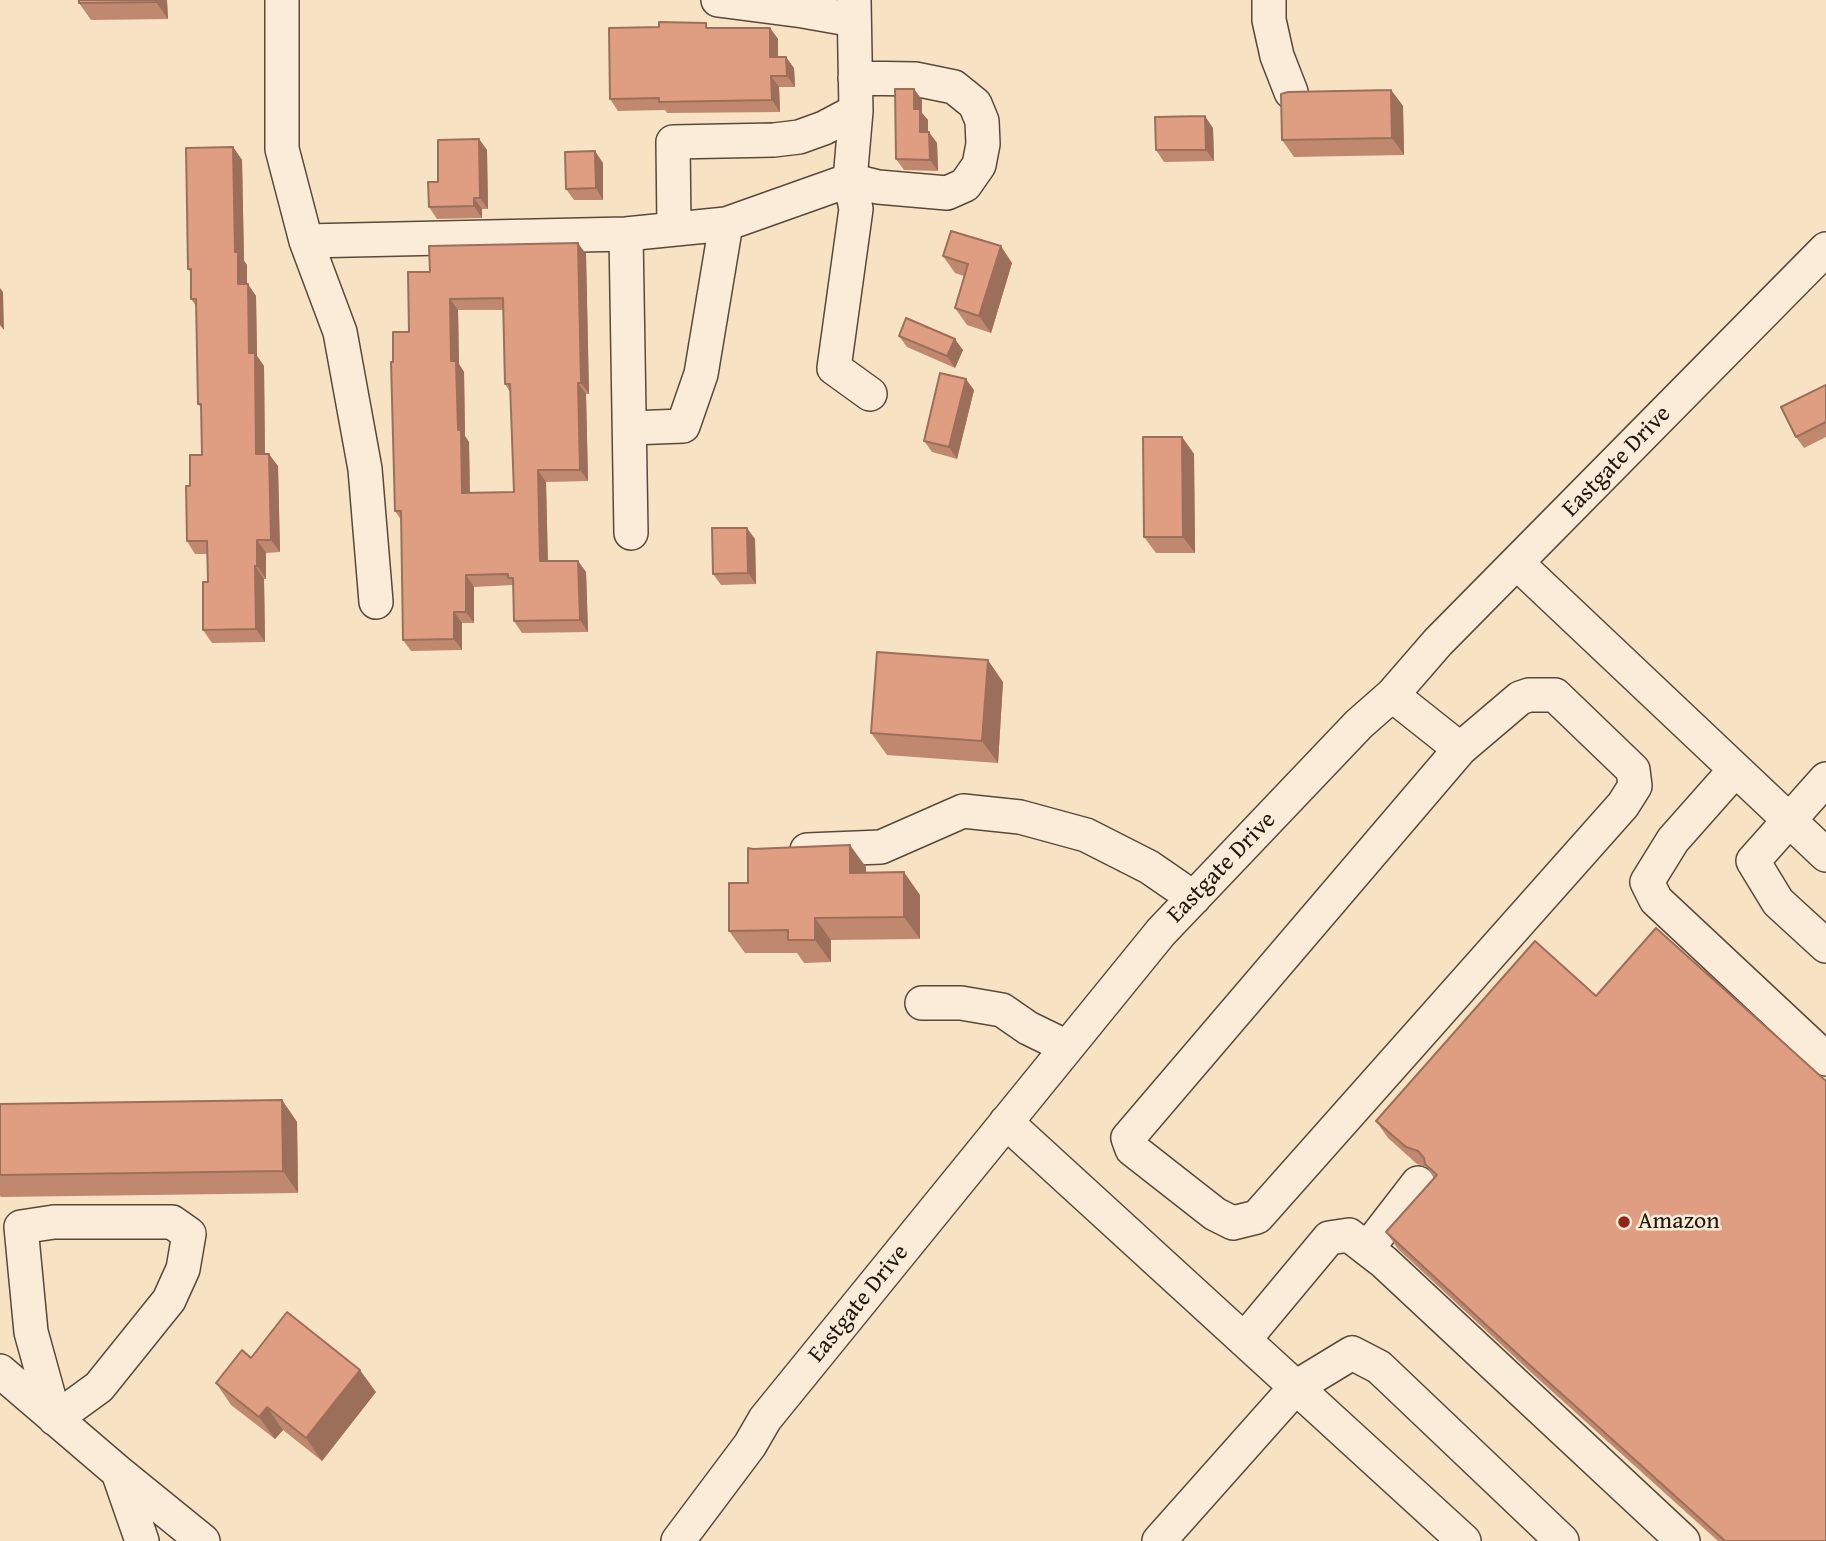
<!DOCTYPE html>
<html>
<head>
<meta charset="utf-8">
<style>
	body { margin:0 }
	canvas { display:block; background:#f8e2c4 }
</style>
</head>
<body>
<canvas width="1826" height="1541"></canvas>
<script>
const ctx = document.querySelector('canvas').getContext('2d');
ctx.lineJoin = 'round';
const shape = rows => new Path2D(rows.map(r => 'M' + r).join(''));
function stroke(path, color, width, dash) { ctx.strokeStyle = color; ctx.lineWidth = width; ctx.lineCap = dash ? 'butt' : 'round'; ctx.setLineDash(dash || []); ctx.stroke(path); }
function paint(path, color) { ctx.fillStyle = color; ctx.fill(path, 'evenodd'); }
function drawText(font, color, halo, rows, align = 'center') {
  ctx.font = font + ' "Gentium Book Plus",serif'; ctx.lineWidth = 5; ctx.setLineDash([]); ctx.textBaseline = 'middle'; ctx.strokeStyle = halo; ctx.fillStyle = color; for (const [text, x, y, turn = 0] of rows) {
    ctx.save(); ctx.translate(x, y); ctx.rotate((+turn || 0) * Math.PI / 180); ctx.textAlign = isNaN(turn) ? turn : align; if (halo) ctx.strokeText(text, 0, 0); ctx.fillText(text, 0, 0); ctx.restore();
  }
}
const minor = shape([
	[282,0,282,149,306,241,340,332,365,469,376,602],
	[718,0,803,11,854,20],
	[854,0,856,111,850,180,856,209,834,368,870,394],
	[1269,0,1269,20,1277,56,1291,92],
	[674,229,673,142,774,140,799,137,824,128,856,111],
	[626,234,631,533],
	[306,241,626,234,726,224,850,180,878,187,947,193,965,185,979,165,983,144,982,121,975,104,954,87,915,79,855,78],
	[630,428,683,426,701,374,726,224],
	[1517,563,1826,855],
	[1392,695,1460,749,1520,698,1529,695,1555,695,1633,770,1635,786,1623,805,1257,1217,1233,1223,1215,1214,1132,1149,1128,1138,1460,749],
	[1735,770,1673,840,1647,882,1656,900,1826,1059],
	[1826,779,1753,861,1778,902,1826,946],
	[807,850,881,847,963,811,1020,817,1086,835,1149,867,1194,898],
	[922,1003,961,1003,1002,1010,1028,1028,1067,1047],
	[1006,1122,1464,1541],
	[54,1222,172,1222,189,1234,183,1269,169,1300,99,1387,55,1419,31,1332,21,1227,54,1222],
	[1367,1249,1418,1183],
	[1244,1340,1329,1238,1349,1235,1384,1262,1683,1541],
	[0,1371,118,1472,203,1541],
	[118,1472,142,1541],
	[678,1541,750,1445,765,1419,1161,932,1359,724,1392,695,1438,642,1826,249],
	[1159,1541,1296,1387,1352,1353,1379,1367,1562,1541]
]);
stroke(minor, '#584a3b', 36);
stroke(minor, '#faecd9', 33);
paint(shape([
	[167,0,168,19,91,20,79,3],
	[710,28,770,28,778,39,778,57,794,68,795,87,779,87,780,112,667,113,665,110,618,111,610,99],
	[914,89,922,100,922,113,928,120,928,132,937,143,938,171,904,170,896,159],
	[1391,90,1403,106,1404,155,1294,157,1282,140],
	[1213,128,1214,161,1164,162,1156,150],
	[479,139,487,150,488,209,482,209,482,218,437,219,429,207,438,182],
	[233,147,242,160,244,261,247,265,247,284,256,296,257,356,264,366,265,454,278,466,280,552,266,553,266,579,264,579,265,642,212,643,203,630,208,582,208,554,195,554,187,541,190,486,202,455,202,409,198,404,196,306,191,299,191,273,188,269],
	[603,163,603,200,574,200,566,189],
	[586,254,589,394,586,394,588,481,546,482,548,561,578,561,586,572,588,632,522,633,514,621,513,585,474,587,474,623,462,623,462,650,411,651,403,640,401,520,395,511,393,362,409,332,430,272],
	[458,310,503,310,505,384,510,392,514,492,470,493,469,442,465,436,464,372,459,364],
	[943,256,1012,263,991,333,967,325,955,308,964,276,955,273],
	[899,336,963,350,955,368,907,347],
	[1826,385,1826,437,1804,448,1796,437],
	[974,390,957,459,932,452,924,441],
	[1182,437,1194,454,1195,553,1156,553,1144,537],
	[755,539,756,584,721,585,713,574],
	[1003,682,998,763,887,755,871,733],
	[866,867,866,873,920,895,920,939,831,940,831,962,804,963,797,953,745,953,729,931],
	[1535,941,1826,1541,1718,1541,1535,1376,1398,1249,1386,1232,1434,1178,1427,1167,1417,1164,1388,1138,1376,1121],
	[282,1100,297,1122,298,1193,1,1197,0,1196,0,1104],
	[251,1358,376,1392,322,1461,283,1430,275,1439,231,1405,216,1383]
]), '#c0886f');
paint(shape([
	[156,0,167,0,168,19,156,2],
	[770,28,778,39,778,69,770,57],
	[786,57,794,68,795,87,787,76],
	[771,76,779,87,780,112,772,100],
	[914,89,922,100,922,113,928,120,928,143,920,132,914,109],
	[1391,90,1403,106,1404,155,1392,138],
	[1205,116,1213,128,1214,161,1206,150],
	[929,132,937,143,938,171,930,160],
	[479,139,487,150,488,209,480,198],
	[233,147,242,160,244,261,247,265,247,296,238,284,235,252],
	[595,151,603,163,603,200,596,188],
	[474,198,482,209,482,218,474,206],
	[578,243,586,254,589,394,581,383],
	[1001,246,1012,263,991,333,979,316],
	[248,284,256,296,257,356,264,366,265,467,256,454,249,353],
	[0,288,3,292,4,330,0,325],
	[450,299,458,310,459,364,464,372,465,436,469,442,470,505,462,493,451,361],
	[955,339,963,350,955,368,947,356],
	[966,379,974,390,957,459,949,447],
	[578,383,586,394,588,481,580,470],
	[1182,437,1194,454,1195,553,1183,537],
	[269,454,278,466,280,552,271,540],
	[538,470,546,482,548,573,540,561],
	[747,528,755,539,756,584,748,573],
	[257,540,266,553,266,579,257,566],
	[578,561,586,572,588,632,580,620],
	[255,566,264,579,265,642,256,629],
	[466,575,474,587,474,623,466,612],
	[454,612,462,623,462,650,454,639],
	[988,660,1003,682,998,763,982,741],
	[850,845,866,867,866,895,850,873],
	[904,872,920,895,920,939,904,917],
	[815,918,831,940,831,962,815,940],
	[282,1100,297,1122,298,1193,283,1171],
	[360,1370,376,1392,322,1461,306,1438],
	[267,1407,283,1430,275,1439,259,1417]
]), '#9c6f5a');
const building = shape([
	[79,0,156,0,156,2,79,3,79,0],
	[659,22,706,23,706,28,770,28,770,57,786,57,787,76,771,76,772,100,659,102,659,98,610,99,609,28,659,27,659,22],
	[895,89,914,89,914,109,920,109,920,132,929,132,930,160,896,159,895,89],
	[1391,90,1392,138,1282,140,1281,94,1288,92,1391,90],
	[1205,116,1206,150,1156,150,1155,117,1205,116],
	[479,139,480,198,474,198,474,206,429,207,428,182,438,182,438,140,479,139],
	[233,147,235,252,238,252,238,284,248,284,249,353,255,353,256,454,269,454,271,540,257,540,257,566,255,566,256,629,203,630,203,582,208,582,207,541,187,541,186,486,190,486,190,455,202,455,201,404,198,404,196,299,191,299,191,269,188,269,186,148,233,147],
	[595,151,596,188,566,189,565,152,595,151],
	[951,231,1001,246,979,316,955,308,968,264,943,256,951,231],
	[578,243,581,383,578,383,580,470,538,470,540,561,578,561,580,620,514,621,513,578,508,578,508,574,466,575,466,612,454,612,454,639,403,640,401,511,395,511,391,362,393,362,393,332,409,332,408,272,430,272,429,246,578,243],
	[503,298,505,384,510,384,514,492,462,493,461,430,458,430,456,361,451,361,450,299,503,298],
	[906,318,955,339,947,356,899,336,906,318],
	[940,373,966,379,949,447,924,441,940,373],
	[1826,385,1826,422,1796,437,1781,407,1826,385],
	[1143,437,1182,437,1183,537,1144,537,1143,437],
	[712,528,747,528,748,573,713,574,712,528],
	[877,652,988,660,982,741,871,733,877,652],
	[850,845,850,873,904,872,904,917,815,918,815,940,788,940,788,930,729,931,729,883,748,883,748,848,753,849,850,845],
	[1656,928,1826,1081,1826,1541,1725,1541,1523,1359,1386,1232,1437,1175,1425,1164,1424,1158,1418,1151,1406,1147,1376,1121,1535,941,1596,996,1656,928],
	[282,1100,283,1171,0,1175,0,1104,282,1100],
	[287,1312,360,1370,306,1438,267,1407,259,1417,216,1383,242,1350,251,1358,287,1312]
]);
paint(building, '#df9e81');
stroke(building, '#9c6f5a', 2);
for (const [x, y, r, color] of [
	[1624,1222,7,"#8f2418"]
]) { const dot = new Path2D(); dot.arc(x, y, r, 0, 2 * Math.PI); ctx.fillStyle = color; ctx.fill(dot); stroke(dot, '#faecd9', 2.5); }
drawText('24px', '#22170d', '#faecd9', [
	["Eastgate Drive",1617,462,-46],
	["Eastgate Drive",1222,868,-46],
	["Eastgate Drive",859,1304,-51]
]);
drawText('24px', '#22170d', '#faecd9', [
	["Amazon",1638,1222]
], 'left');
</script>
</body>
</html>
